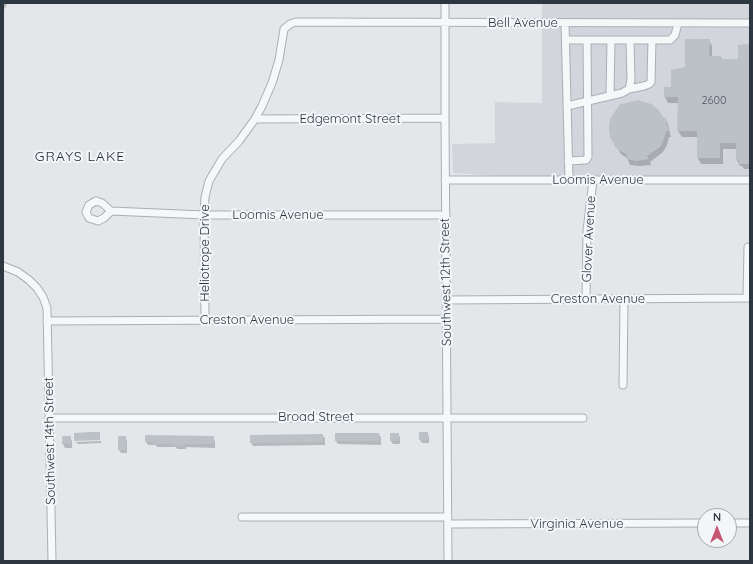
<!DOCTYPE html>
<html>
<head>
<meta charset="utf-8">
<style>
	body { margin:0 }
	#map { position:relative; width:753px; height:564px; overflow:hidden; background:#e4e7ea; font-family:Quicksand,sans-serif }
	canvas { display:block }
	.frame { position:absolute; inset:0; border:4px solid #2d3742; pointer-events:none }
	.north { position:absolute; left:697px; top:508px; width:40px; height:40px; box-sizing:border-box; background:#f3f6f8; border:1px solid #a4aaaf; border-radius:50%; rotate:0deg; font-size:11px; font-weight:700; line-height:16px; text-align:center; color:#2d3742 }
	.north::after { content:''; display:block; margin:auto; width:14px; height:18px; background:#c55471; clip-path:polygon(50% 0,100% 100%,50% 72%,0 100%) }
</style>
</head>
<body>
<div id="map">
<canvas width="753" height="564"></canvas>
<div class="frame"></div>
<div class="north">N</div>
</div>
<script>
const ctx = document.querySelector('canvas').getContext('2d');
ctx.lineJoin = 'round';
function paint(path, color) { ctx.fillStyle = color; ctx.fill(path, 'evenodd'); }
const shape = rows => new Path2D(rows.map(r => 'M' + r).join(''));
function stroke(path, color, width, dash) { ctx.strokeStyle = color; ctx.lineWidth = width; ctx.lineCap = dash ? 'butt' : 'round'; ctx.setLineDash(dash || []); ctx.stroke(path); }
function drawText(font, color, halo, rows, align = 'center') {
  ctx.font = font + ' Quicksand,sans-serif'; ctx.lineWidth = 4; ctx.setLineDash([]); ctx.textBaseline = 'middle'; ctx.strokeStyle = halo; ctx.fillStyle = color; for (const [text, x, y, turn = 0] of rows) {
    ctx.save(); ctx.translate(x, y); ctx.rotate((+turn || 0) * Math.PI / 180); ctx.textAlign = isNaN(turn) ? turn : align; if (halo) ctx.strokeText(text, 0, 0); ctx.fillText(text, 0, 0); ctx.restore();
  }
}
paint(shape([
	[542,3,750,3,750,180,556,180,453,173,452,144,495,143,495,102,542,103]
]), '#d2d6dc');
paint(shape([
	[3,3,8,3,3,11],
	[709,40,712,46,712,57,721,57,723,60,739,60,750,46,750,169,744,169,742,166,740,166,737,160,737,149,723,149,723,164,701,164,698,158,698,137,682,137,678,131,679,103,668,103,665,97,665,88,672,88,686,67],
	[665,118,668,124,671,137,669,137,667,145,663,152,650,162,651,165,640,166,630,165,627,158,621,154,611,136],
	[427,433,429,437,429,443,422,443,420,440],
	[379,434,381,438,381,445,338,444,336,441],
	[398,434,400,437,400,444,393,444,391,441],
	[322,435,325,438,325,445,253,446,251,443],
	[63,437,70,437,72,441,72,448,65,448,63,444],
	[125,437,127,441,127,453,121,453,119,450],
	[213,437,215,441,215,448,186,447,186,449,177,449,176,447,157,447,156,445,148,445,146,442],
	[101,441,101,443,78,444,76,442]
]), '#0003');
paint(shape([
	[685,39,710,39,709,56,721,56,721,59,738,59,738,45,750,44,750,164,739,164,739,160,736,160,736,143,720,143,720,158,697,158,697,131,677,131,678,97,664,97,664,87,671,87,671,70,685,67],
	[638,100,651,104,658,109,664,118,665,117,669,131,666,131,664,139,660,147,647,156,649,159,636,161,626,159,627,155,616,148,610,137,609,128,610,119,618,107,618,106,622,103,622,104],
	[91,432,100,432,100,440,74,441,74,433],
	[419,432,428,432,428,440,419,440],
	[335,433,379,433,379,441,335,441],
	[390,433,399,433,399,441,390,441],
	[323,434,323,442,250,443,250,435],
	[145,435,214,436,214,444,184,444,184,446,174,446,174,444,154,444,154,442,145,442],
	[62,436,71,436,71,444,62,444],
	[118,436,126,436,126,450,118,450]
]), '#bbc1c7');
const minor = shape([
	[445,3,445,118,448,561],
	[565,23,569,180],
	[566,40,670,40,675,35,678,23],
	[629,89,644,86,649,84,651,82,652,40],
	[610,96,611,40],
	[567,106,622,93,629,89,631,80,630,40],
	[255,119,445,118],
	[568,161,586,160,588,157,587,40],
	[445,180,750,180],
	[96,201,102,203,111,211,104,218,98,221,89,218,86,212,89,205,96,201],
	[111,211,204,215,446,215],
	[3,266,18,272,29,280,37,288,43,297,47,308,52,561],
	[747,298,748,247],
	[586,299,587,231,593,180],
	[447,300,750,298],
	[205,320,204,215,205,197,209,181,222,159,239,141,255,119,262,106,272,83,279,60,284,29,290,24,296,22,750,23],
	[47,321,447,319],
	[623,385,624,299],
	[49,418,583,418],
	[242,517,448,517],
	[729,523,750,523],
	[448,524,705,523]
]);
stroke(minor, '#a9afb4', 9);
stroke(minor, '#f6f7f9', 7);
drawText('11px', '#505a63', null, [
	["2600",714,101]
]);
drawText('13px', '#2d3742', '#f3f6f8', [
	["Bell Avenue",523,23],
	["Edgemont Street",350,119],
	["Loomis Avenue",598,180],
	["Loomis Avenue",278,215],
	["Glover Avenue",589,239,-87],
	["Heliotrope Drive",205,253,-90],
	["Southwest 12th Street",446,282,-91],
	["Creston Avenue",598,299],
	["Creston Avenue",247,320],
	["Broad Street",316,417],
	["Southwest 14th Street",50,441,-91],
	["Virginia Avenue",577,524]
]);
ctx.letterSpacing = '1px';
drawText('14px', '#1e2833', '#f3f6f8', [
	["GRAYS LAKE",80,157]
]);
ctx.letterSpacing = '0px';
</script>
</body>
</html>
